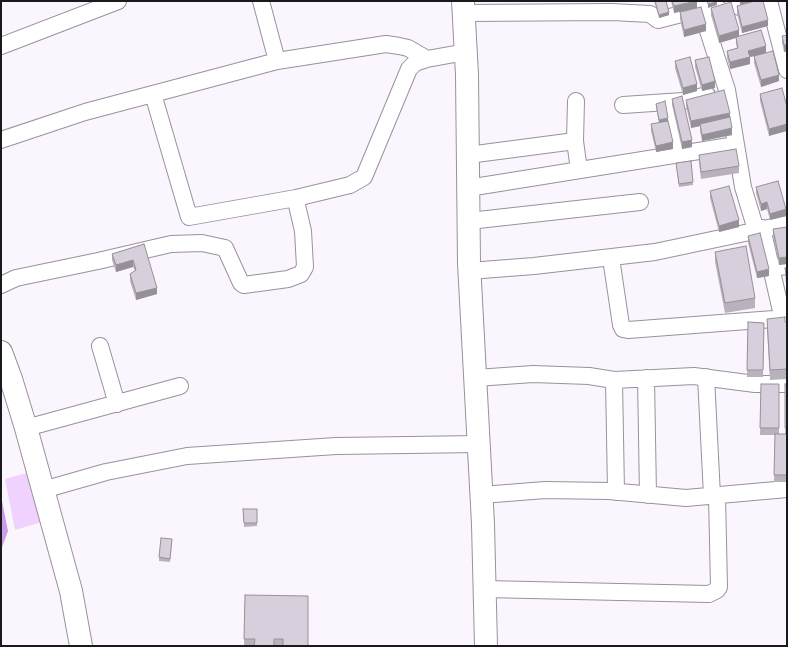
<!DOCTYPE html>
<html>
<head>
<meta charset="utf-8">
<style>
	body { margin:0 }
	#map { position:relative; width:788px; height:647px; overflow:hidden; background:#fbf6fe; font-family:"Fira Sans",sans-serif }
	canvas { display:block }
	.frame { position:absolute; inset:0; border:2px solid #1c191e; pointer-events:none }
</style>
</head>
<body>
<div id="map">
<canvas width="788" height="647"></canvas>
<div class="frame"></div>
</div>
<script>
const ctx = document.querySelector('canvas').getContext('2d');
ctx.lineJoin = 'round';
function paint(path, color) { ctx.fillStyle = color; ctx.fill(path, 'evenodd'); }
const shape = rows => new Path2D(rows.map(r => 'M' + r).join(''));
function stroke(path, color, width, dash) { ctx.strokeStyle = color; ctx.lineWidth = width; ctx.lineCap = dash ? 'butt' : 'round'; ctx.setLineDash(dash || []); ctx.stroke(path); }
paint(shape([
	[30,472,42,522,15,530,5,479]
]), '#efd3fe');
paint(shape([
	[1,496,8,531,1,550]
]), '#ce9de8');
const street = shape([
	[261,1,277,61],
	[769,1,787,70],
	[701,9,727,90,743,187,756,230],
	[464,13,612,12,650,14,658,20,701,9,732,4,740,7,761,1],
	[1,46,118,1],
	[153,94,189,217,296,198],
	[576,101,575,141,579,170],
	[667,102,678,154],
	[623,105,683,101,707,95],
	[1,140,85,112,277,61,386,44,399,46,408,48,427,59],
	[468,155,575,141],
	[468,188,736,145],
	[469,221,640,202],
	[762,228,781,311,787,318],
	[611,258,621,325,623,329,628,330,787,318],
	[771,268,787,266],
	[469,271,534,266,655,252,787,224],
	[1,285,16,278,98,261,171,244,202,243,225,248,241,283,244,285,288,279,301,274,305,267,303,231,296,201,296,198,350,185,364,177,409,69,415,63,427,59,466,52],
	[100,346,117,404],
	[706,377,712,496],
	[476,378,533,374,589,376,614,380,694,376,755,384,787,384],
	[646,378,648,495],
	[614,380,616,492],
	[26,428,180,386],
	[43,490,106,472,187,456,336,446,479,444],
	[482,495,545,490,609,491,686,498,787,489],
	[485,589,709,594,717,590,719,587,717,496]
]);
const secondary = shape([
	[463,1,467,75,469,263,483,524,486,646],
	[1,352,11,379,26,428,71,591,81,646]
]);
stroke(street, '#99919d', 18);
stroke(secondary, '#99919d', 24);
stroke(street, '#fff', 16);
stroke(secondary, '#fff', 22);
paint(shape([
	[654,1,666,1,669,15,659,18],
	[671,1,697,1,697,8,706,31,684,37,680,19,680,12,693,9,674,13],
	[737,6,768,26,742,33,737,13],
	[711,8,739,36,766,53,779,81,761,87,754,63,754,56,750,57,750,64,730,69,727,58,727,51,737,48,736,44,736,38,719,43,711,15],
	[787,35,787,51,784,52,782,43,782,36],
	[695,60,715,88,702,91,695,67],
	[675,61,697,91,683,95,675,68],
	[782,88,769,136,760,101,760,94],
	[672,99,692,147,682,149,672,105],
	[686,100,730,117,732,135,702,141,700,131,700,126,691,128,686,106],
	[656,104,668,121,673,149,656,152,651,131,651,124,659,123,656,107],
	[699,155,739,166,739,173,701,179,699,162],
	[676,163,693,182,693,185,679,187],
	[756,187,786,216,770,220,767,209,761,211,756,193],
	[710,191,739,227,719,232,710,198],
	[787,227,787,264,779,265,773,236,773,229],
	[748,236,769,276,757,278,748,243],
	[144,244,157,294,136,300,130,281,130,274,135,271,133,267,116,272,112,260,112,254],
	[715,252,755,298,755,308,725,313,715,262],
	[785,268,787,268,787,297,786,290,786,284,785,275],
	[767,319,787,322,787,379,770,380,767,329],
	[748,322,764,323,763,377,747,377],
	[761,384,779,384,779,434,785,434,785,384,787,384,787,482,774,482,775,435,760,435],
	[243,509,257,509,257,526,244,527],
	[172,542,170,562,159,561,159,557],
	[245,595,308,646,244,646]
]), '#b9b2bc');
paint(shape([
	[697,1,697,8,674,13,674,6],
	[723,1,732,1,723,3],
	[740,1,755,1,740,5],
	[717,2,717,5,708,8,708,4],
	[669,12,669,15,659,18,659,15],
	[768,20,768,26,742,33,742,27],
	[706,24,706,31,684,37,684,30],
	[739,30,739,37,719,43,719,36],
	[784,45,787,45,787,51,784,52],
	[766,46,766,53,750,57,750,64,730,69,730,62,748,51],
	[779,75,779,81,761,87,761,80],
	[715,81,715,88,702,91,702,85],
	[697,84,697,91,683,95,683,88],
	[730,113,730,119,700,124,700,126,691,128,691,121],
	[668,118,668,121,659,123,659,120],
	[787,124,787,131,769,136,769,129],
	[732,128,732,135,702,141,702,135],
	[692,140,692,147,682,149,682,142],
	[673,142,673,149,656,152,656,146],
	[767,202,767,209,761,211,761,204],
	[786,209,786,216,770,220,770,214],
	[739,220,739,227,719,232,719,226],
	[787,257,787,264,779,265,779,258],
	[133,260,133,267,116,272,116,265],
	[769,269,769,276,757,278,757,272],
	[157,288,157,294,136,300,136,293]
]), '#969199');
const building = shape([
	[655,1,666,1,669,12,659,15,655,1],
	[672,1,697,1,674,6,672,1],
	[707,1,716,1,717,2,708,4,707,1],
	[755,1,763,1,768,20,742,27,737,6,755,1],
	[731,2,739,30,719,36,711,8,731,2],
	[701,7,706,24,684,30,680,12,701,7],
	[761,30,766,46,748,51,750,57,730,62,727,51,738,48,736,37,761,30],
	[787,35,787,45,784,45,782,36,787,35],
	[773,51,779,75,761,80,754,56,773,51],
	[690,57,697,84,683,88,675,61,690,57],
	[709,57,715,81,702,85,695,60,709,57],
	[782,88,787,107,787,124,769,129,760,94,782,88],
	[724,90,730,113,691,121,686,100,724,90],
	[682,96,692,140,682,142,672,99,682,96],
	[665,101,668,118,659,120,656,104,665,101],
	[730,117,732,128,702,135,700,124,730,117],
	[668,121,673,142,656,146,651,124,668,121],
	[736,149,739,166,701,172,699,155,736,149],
	[691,161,693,182,679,184,676,163,691,161],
	[778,181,786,209,770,214,767,202,761,204,756,187,778,181],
	[729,186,739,220,719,226,710,191,729,186],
	[787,227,787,257,779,258,773,229,787,227],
	[760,233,769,269,757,272,748,236,760,233],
	[144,244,157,288,136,293,130,274,136,270,133,260,116,265,112,254,144,244],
	[746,246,755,298,725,303,715,252,746,246],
	[785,268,787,268,787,279,785,268],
	[785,317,785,322,787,322,787,369,770,370,767,319,785,317],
	[748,322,764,323,763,370,747,370,748,322],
	[761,384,779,384,779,428,760,428,761,384],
	[785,384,787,384,787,428,785,428,785,384],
	[775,434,787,434,787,475,774,475,775,434],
	[243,509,257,509,257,523,244,523,243,509],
	[161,538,172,539,170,559,159,557,161,538],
	[245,595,308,596,308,646,283,646,283,639,274,639,274,646,254,646,255,639,244,639,245,595]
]);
paint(building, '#d7cfdb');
stroke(building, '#969199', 1);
</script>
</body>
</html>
